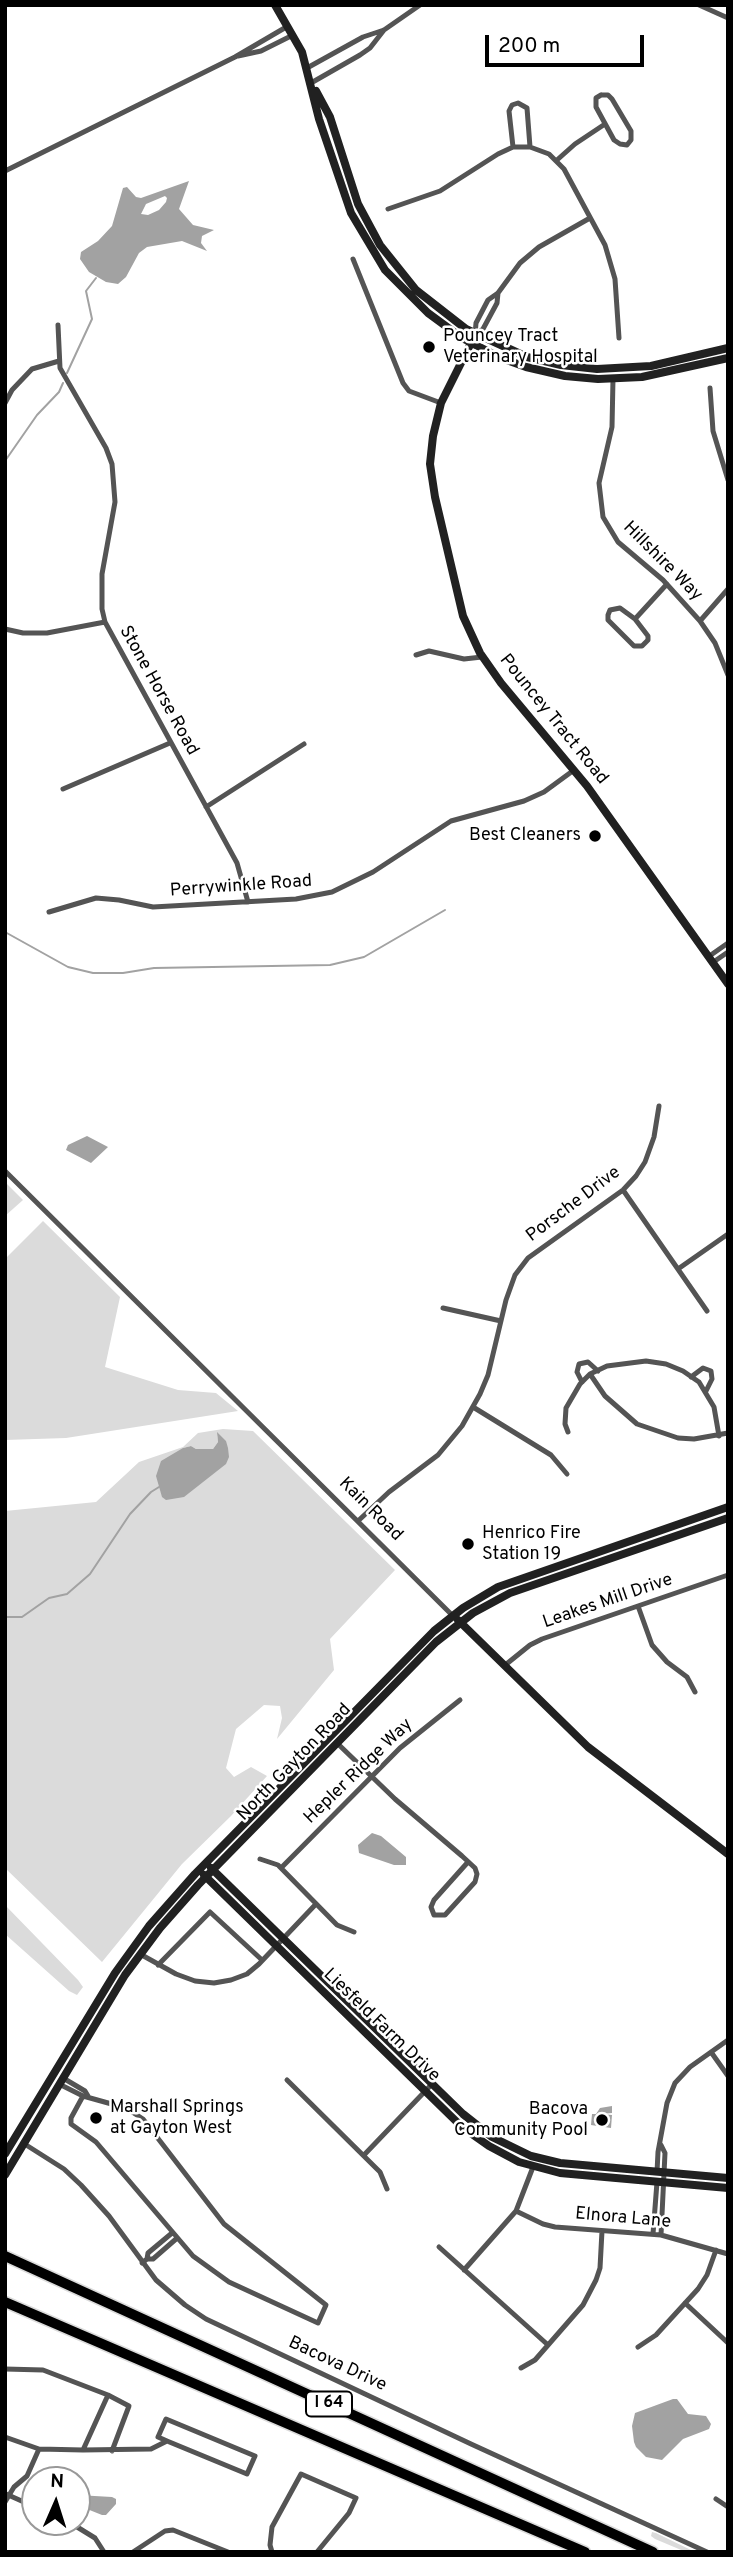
<!DOCTYPE html>
<html>
<head>
<meta charset="utf-8">
<style>
	body { margin:0 }
	#map { position:relative; width:733px; height:2557px; overflow:hidden; background:#fff; font-family:Overpass,sans-serif }
	canvas { display:block }
	.frame { position:absolute; inset:0; border:7px solid #000; pointer-events:none }
	.north { position:absolute; left:21px; top:2466px; width:70px; height:70px; box-sizing:border-box; background:#fff; border:2px solid #999; border-radius:50%; rotate:3deg; font-size:19px; font-weight:700; line-height:28px; text-align:center; color:#000 }
	.north::after { content:''; display:block; margin:auto; width:24px; height:32px; background:#000; clip-path:polygon(50% 0,100% 100%,50% 72%,0 100%) }
	.scale { position:absolute; left:485px; top:35px; width:159px; height:32px; box-sizing:border-box; border:4px solid #000; border-top:0; padding-left:9px; font-size:21px; line-height:24px; white-space:nowrap; color:#000; -webkit-text-stroke:5px #fff; paint-order:stroke }
</style>
</head>
<body>
<div id="map">
<canvas width="733" height="2557"></canvas>
<div class="frame"></div>
<div class="north">N</div>
<div class="scale">200 m</div>
</div>
<script>
const ctx = document.querySelector('canvas').getContext('2d');
ctx.lineJoin = 'round';
function paint(path, color) { ctx.fillStyle = color; ctx.fill(path, 'evenodd'); }
const shape = rows => new Path2D(rows.map(r => 'M' + r).join(''));
function stroke(path, color, width, dash) { ctx.strokeStyle = color; ctx.lineWidth = width; ctx.lineCap = dash ? 'butt' : 'round'; ctx.setLineDash(dash || []); ctx.stroke(path); }
function drawText(font, color, halo, rows, align = 'center') {
  ctx.font = font + ' Overpass,sans-serif'; ctx.lineWidth = 5; ctx.setLineDash([]); ctx.textBaseline = 'middle'; ctx.strokeStyle = halo; ctx.fillStyle = color; for (const [text, x, y, turn = 0] of rows) {
    ctx.save(); ctx.translate(x, y); ctx.rotate((+turn || 0) * Math.PI / 180); ctx.textAlign = isNaN(turn) ? turn : align; if (halo) ctx.strokeText(text, 0, 0); ctx.fillText(text, 0, 0); ctx.restore();
  }
}
paint(shape([
	[5,1182,23,1200,5,1216],
	[43,1221,120,1297,105,1367,178,1390,216,1393,238,1411,66,1438,5,1440,5,1259],
	[223,1429,253,1431,395,1570,330,1639,334,1670,277,1739,282,1718,280,1706,264,1705,236,1729,226,1768,234,1777,251,1767,267,1776,231,1816,182,1864,102,1962,5,1868,5,1511,96,1502,139,1462,183,1447,198,1433],
	[217,1433,226,1464,183,1448,191,1446,196,1449,213,1449,218,1442],
	[5,1905,78,1980,83,1987,77,1995,69,1991,5,1934],
	[652,2532,656,2533,695,2552,686,2552,655,2539,651,2536]
]), '#dbdbdb');
paint(shape([
	[189,181,179,209,193,225,214,230,202,236,201,243,207,251,182,241,147,247,139,253,126,277,118,284,106,282,89,272,80,259,81,252,98,241,112,226,123,188,127,187,136,197,141,198],
	[165,196,167,198,166,202,159,210,148,215,141,214,146,204],
	[87,1136,108,1147,91,1163,66,1150,68,1145],
	[217,1432,226,1441,228,1448,229,1457,226,1464,184,1497,166,1500,162,1497,156,1476,161,1461,183,1448,191,1446,196,1449,213,1449,218,1442],
	[372,1833,381,1836,406,1857,406,1865,394,1865,359,1853,358,1845],
	[612,2106,612,2113,601,2114,612,2115,611,2128,591,2125,592,2114,596,2114,600,2108],
	[673,2399,677,2399,688,2414,706,2416,711,2424,709,2429,683,2439,662,2460,646,2457,636,2447,634,2442,632,2426,635,2413],
	[77,2495,112,2497,116,2499,116,2504,106,2515,102,2515,77,2505]
]), '#a2a2a2');
stroke(shape([
	[67,373,92,319,86,291,96,278],
	[5,461,37,415,59,392,63,383],
	[5,932,68,967,93,973,123,973,154,968,330,965,364,957,445,910],
	[5,1617,22,1617,49,1598,67,1594,90,1574,130,1514,151,1492,159,1487]
]), '#a2a2a2', 2);
const highway = shape([
	[5,2256,653,2552],
	[5,2302,585,2552]
]);
stroke(highway, '#dbdbdb', 13);
stroke(shape([
	[699,5,728,18],
	[238,56,261,51,293,35],
	[307,68,363,37,384,30,420,5],
	[311,83,360,55,370,48,384,30],
	[601,95,608,95,612,99,631,131,631,140,627,145,620,144,614,140,596,107,596,98,601,95],
	[513,147,509,111,512,105,518,103,527,108,530,147],
	[557,160,575,144,605,124],
	[5,171,235,57,288,26],
	[388,209,440,191,498,154,513,147,530,147,549,154,564,169,605,245,615,279,619,338],
	[353,259,403,383,409,391,441,403],
	[58,325,60,368,106,448,112,464,115,502,102,574,102,609,105,622,237,863,248,902],
	[475,335,476,323,488,300,498,293,520,263,539,247,590,218],
	[475,335,483,329,497,303,498,293],
	[613,379,612,427,599,483,603,517,618,542,663,580,700,621,715,643,728,675],
	[710,388,713,431,728,480],
	[5,403,12,390,32,369,59,361],
	[635,619,648,636,648,640,642,646,634,646,608,620,608,615,610,610,620,608,635,619,667,584],
	[700,621,728,589],
	[5,629,23,633,47,633,105,622],
	[416,655,429,651,464,659,482,657],
	[63,789,170,743],
	[206,807,304,744],
	[49,912,96,898,119,900,153,907,296,899,332,892,373,872,451,821,524,801,544,792,574,770],
	[708,957,728,943],
	[712,963,728,952],
	[5,1171,453,1616],
	[623,1190,707,1311],
	[678,1269,728,1234],
	[443,1308,501,1321],
	[590,1374,605,1396,637,1424,678,1438,694,1439,728,1433],
	[691,1377,703,1368,711,1371,712,1379,706,1391],
	[582,1382,577,1372,579,1364,588,1362,598,1371],
	[473,1407,551,1455,567,1474],
	[568,1432,565,1424,566,1408,580,1384,590,1374,607,1366,646,1361,666,1364,683,1371,699,1382,714,1407,719,1436],
	[358,1521,389,1492,438,1455,462,1426,480,1394,488,1375,506,1300,515,1275,528,1258,623,1190,636,1176,645,1162,654,1137,659,1106],
	[638,1606,652,1645,667,1662,687,1677,695,1692],
	[504,1666,530,1645,542,1639,728,1575],
	[337,1743,395,1799,462,1856,475,1868,477,1874,475,1882,445,1915,434,1915,431,1907,434,1900,468,1862],
	[260,1859,278,1865,337,1925,354,1932],
	[281,1868,400,1748,460,1700],
	[140,1954,176,1974,195,1981,214,1983,231,1980,247,1974,259,1964,316,1904],
	[158,1965,210,1912,262,1960],
	[711,2052,728,2076],
	[63,2078,85,2091,88,2096],
	[287,2080,380,2172,387,2189],
	[59,2084,83,2096],
	[83,2096,126,2108,143,2119,224,2224,326,2305,318,2323,229,2282,193,2256,96,2142,71,2124,71,2118,83,2096],
	[23,2143,64,2169,81,2185,109,2216,156,2280,185,2305,206,2319,471,2444,707,2552],
	[364,2155,432,2084],
	[657,2172,658,2152,667,2103,675,2083,690,2067,728,2040],
	[516,2211,543,2224,555,2227,661,2235,728,2254],
	[653,2234,657,2182],
	[661,2235,665,2153,661,2145],
	[439,2247,548,2345],
	[147,2259,148,2253,172,2233],
	[142,2263,147,2259,153,2259,176,2239],
	[464,2270,516,2211,533,2167],
	[685,2303,728,2343],
	[638,2347,656,2335,698,2289,707,2275,716,2250],
	[521,2368,535,2360,583,2305,596,2280,600,2268,602,2231],
	[5,2369,43,2370,108,2395,83,2450],
	[108,2395,129,2406,112,2451],
	[5,2437,39,2449,83,2450,151,2449,167,2441,247,2474,255,2456,166,2419,158,2437,167,2441],
	[6,2494,35,2507],
	[716,2499,728,2507],
	[5,2502,14,2487,27,2476,39,2449],
	[69,2522,95,2538,104,2552],
	[133,2552,165,2531,173,2530,228,2552],
	[272,2552,270,2545,272,2527,301,2474,356,2498,349,2513,317,2552]
]), '#545454', 5);
stroke(shape([
	[275,5,302,52,319,119,351,213,385,270,428,313,462,338,501,358,526,367,565,376,598,379,642,377,728,358],
	[316,91,330,117,358,204,380,245,416,290,466,329,527,357,561,365,597,369,651,366,728,348],
	[475,335,441,403,433,436,430,464,435,497,463,616,480,653,501,683,587,786,728,984],
	[458,1620,588,1747,728,1854],
	[211,1868,463,2114,492,2137,531,2156,560,2163,728,2178],
	[204,1875,462,2127,489,2146,519,2162,560,2173,728,2188],
	[5,2154,115,1973,149,1926,195,1874,434,1631,463,1608,498,1587,728,1507],
	[5,2175,125,1975,160,1928,198,1885,436,1642,473,1613,510,1593,728,1518]
]), '#212121', 8);
stroke(highway, '#000', 10);
for (const [x, y, r, color] of [
	[429,347,7,"#000"],
	[595,836,7,"#000"],
	[468,1544,7,"#000"],
	[96,2118,7,"#000"],
	[602,2120,7,"#000"]
]) { const dot = new Path2D(); dot.arc(x, y, r, 0, 2 * Math.PI); ctx.fillStyle = color; ctx.fill(dot); stroke(dot, '#fff', 2.5); }
for (const [x, y, w] of [
	[329,2404,46]
]) { const box = new Path2D(); box.roundRect(x - w / 2, y - 12.5, w, 25, 5); ctx.fillStyle = '#fff'; ctx.fill(box); stroke(box, '#000', 2); }
drawText('bold 16px', '#000', null, [
	["I 64",329,2404]
]);
drawText('18px', '#000', '#fff', [
	["Pouncey Tract",443,337],
	["Veterinary Hospital",443,358],
	["Best Cleaners",581,836,"right"],
	["Henrico Fire",482,1534],
	["Station 19",482,1555],
	["Marshall Springs",110,2108],
	["at Gayton West",110,2129],
	["Bacova",588,2110,"right"],
	["Community Pool",588,2131,"right"]
], 'left');
drawText('18px', '#000', '#fff', [
	["Hillshire Way",662,562,45],
	["Stone Horse Road",158,691,61],
	["Pouncey Tract Road",553,720,51],
	["Perrywinkle Road",241,887,-4],
	["Porsche Drive",574,1205,-37],
	["Kain Road",370,1510,45],
	["Leakes Mill Drive",608,1602,-19],
	["North Gayton Road",295,1763,-46],
	["Hepler Ridge Way",359,1772,-44],
	["Liesfeld Farm Drive",381,2026,44],
	["Elnora Lane",623,2219,5],
	["Bacova Drive",337,2365,25]
]);
</script>
</body>
</html>
